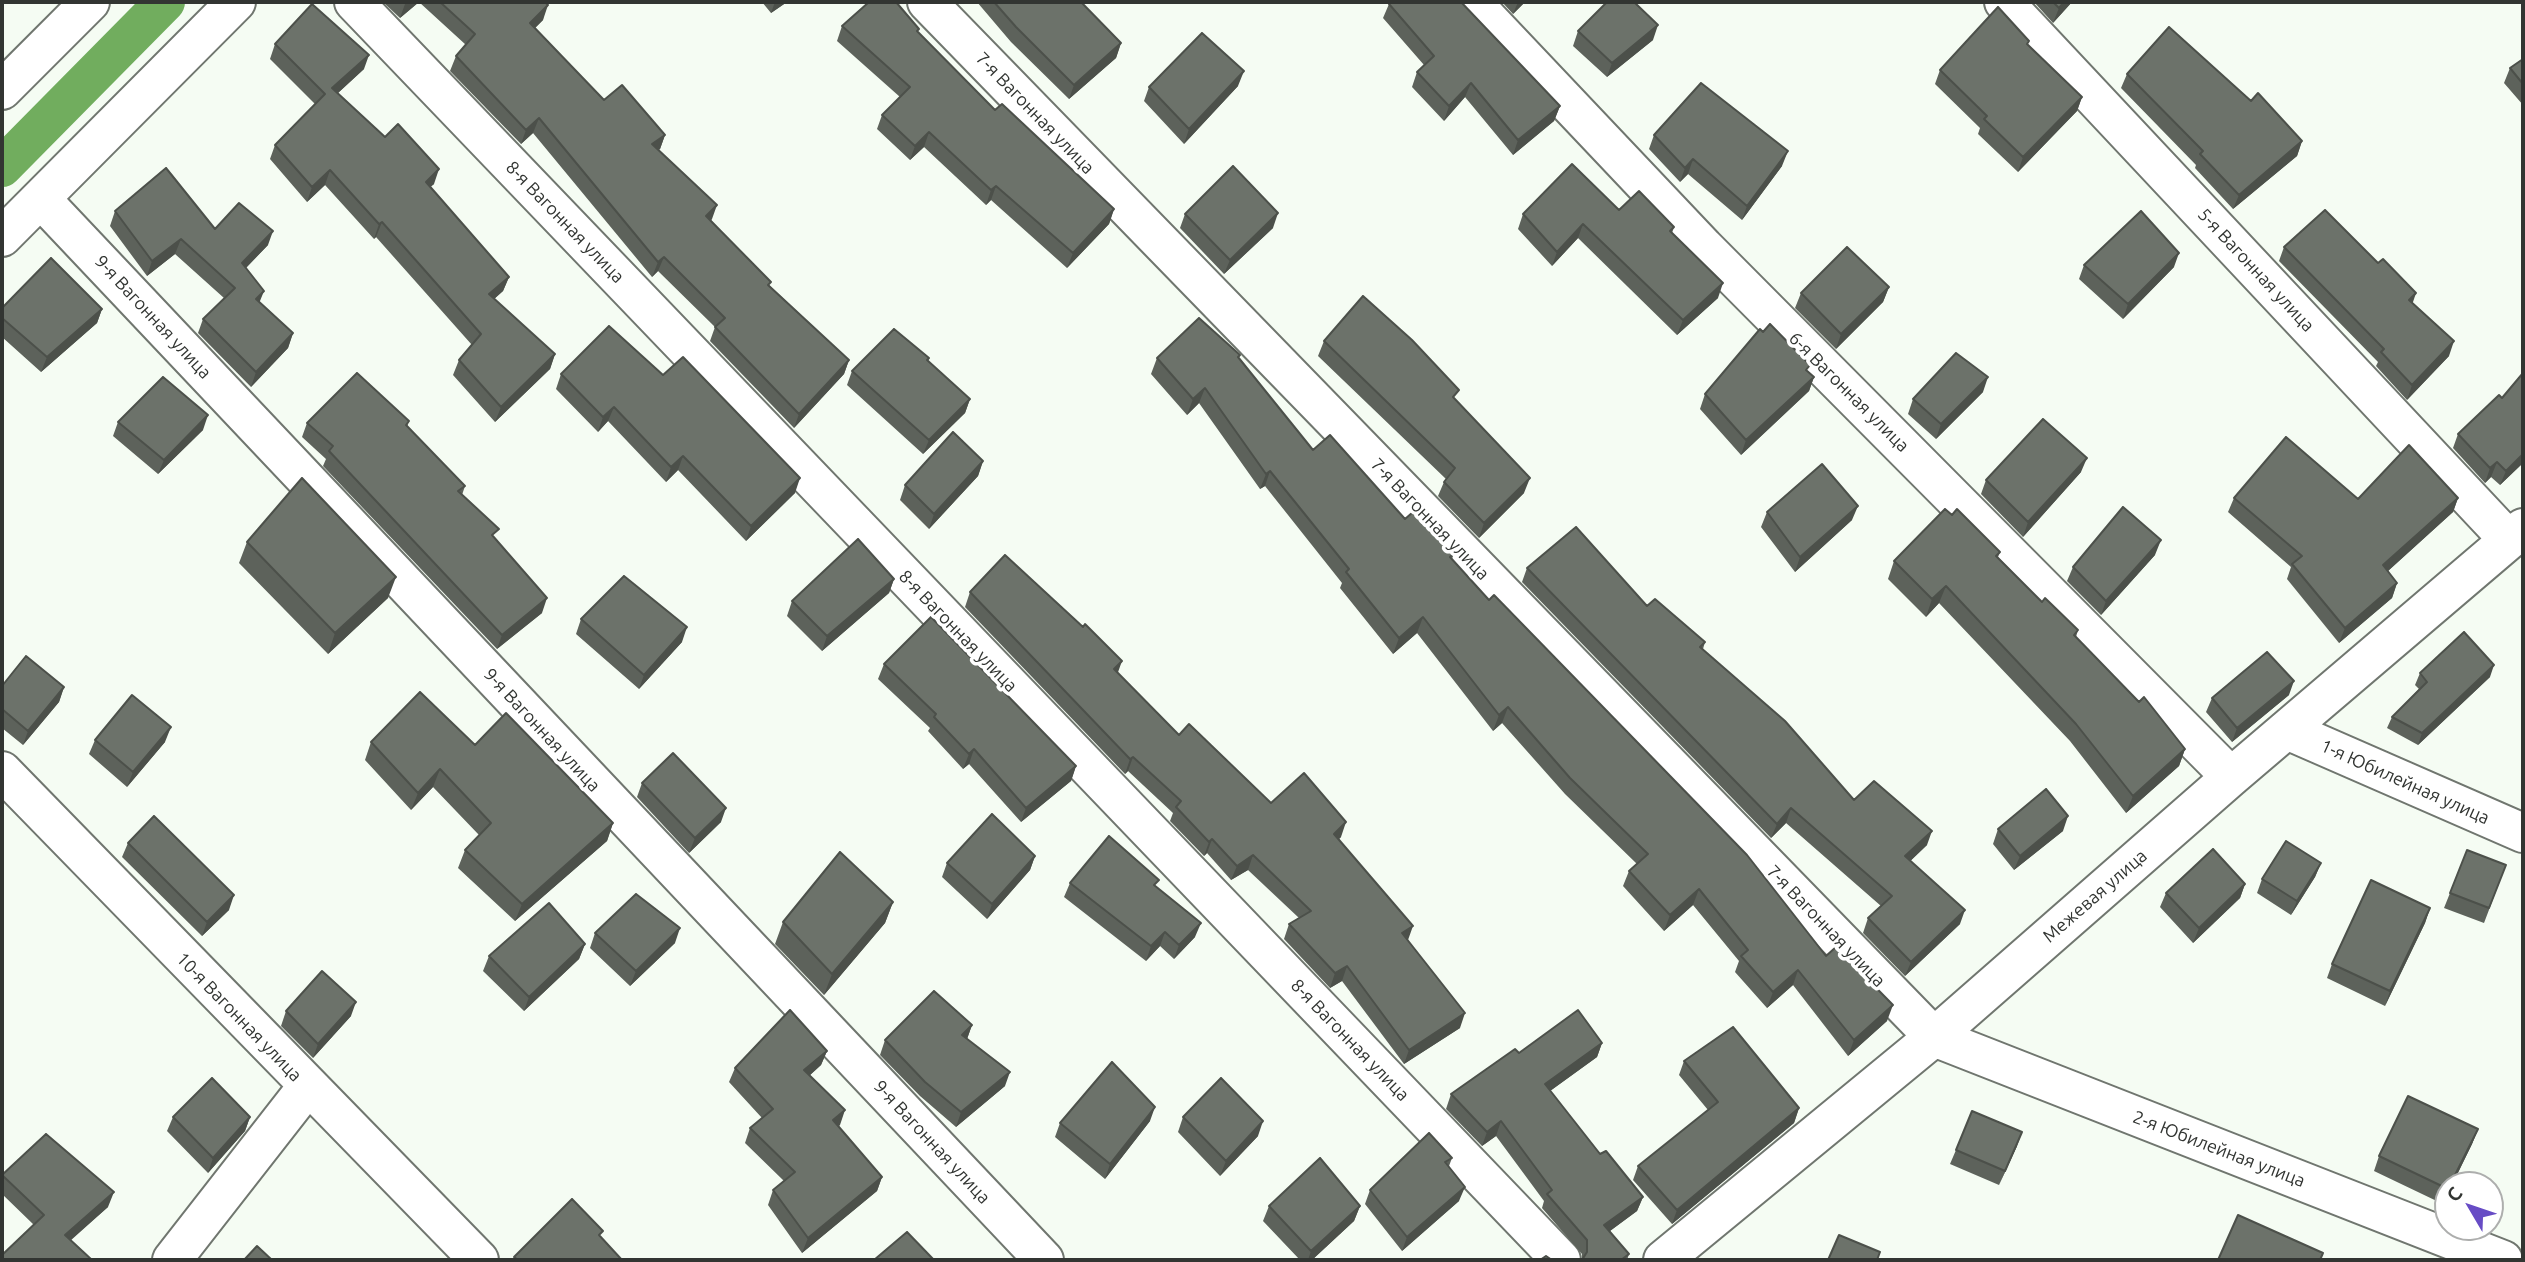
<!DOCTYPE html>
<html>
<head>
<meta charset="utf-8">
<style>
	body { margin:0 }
	#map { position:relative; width:2525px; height:1262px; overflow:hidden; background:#f5fcf3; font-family:Ubuntu,sans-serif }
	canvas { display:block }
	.frame { position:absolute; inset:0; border:4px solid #323532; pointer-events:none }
	.north { position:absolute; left:2434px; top:1171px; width:70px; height:70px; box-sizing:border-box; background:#fff; border:2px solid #adaead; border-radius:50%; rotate:309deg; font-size:19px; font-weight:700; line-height:28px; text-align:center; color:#323532 }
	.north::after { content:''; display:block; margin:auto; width:24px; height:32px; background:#674cc5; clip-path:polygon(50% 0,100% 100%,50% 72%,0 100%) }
</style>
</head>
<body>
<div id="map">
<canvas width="2525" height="1262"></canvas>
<div class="frame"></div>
<div class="north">С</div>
</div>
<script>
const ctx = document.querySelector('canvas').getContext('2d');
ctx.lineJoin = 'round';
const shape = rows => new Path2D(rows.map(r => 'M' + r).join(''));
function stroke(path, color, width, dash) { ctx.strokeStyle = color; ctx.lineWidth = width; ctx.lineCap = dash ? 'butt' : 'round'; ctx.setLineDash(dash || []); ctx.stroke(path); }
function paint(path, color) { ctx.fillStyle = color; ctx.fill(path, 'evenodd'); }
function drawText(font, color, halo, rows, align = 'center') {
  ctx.font = font + ' Ubuntu,sans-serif'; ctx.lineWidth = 7; ctx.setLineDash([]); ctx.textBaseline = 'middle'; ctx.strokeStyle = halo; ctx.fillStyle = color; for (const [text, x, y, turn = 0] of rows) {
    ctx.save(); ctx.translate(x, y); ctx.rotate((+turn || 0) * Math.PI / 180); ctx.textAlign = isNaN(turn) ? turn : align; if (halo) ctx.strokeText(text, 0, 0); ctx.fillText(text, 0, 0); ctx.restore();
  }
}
stroke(shape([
	[2,167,165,2]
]), '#71ad5e', 40);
const street = shape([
	[354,2,1561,1260],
	[927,2,1934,1037,2503,1260],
	[1472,2,1704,247,2231,777],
	[2004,2,2507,538],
	[41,199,1044,1260],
	[2287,730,2523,833],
	[2,771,479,1260],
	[172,1260,307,1087],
	[1663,1260,1934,1037,2231,777,2523,528]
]);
const secondary = shape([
	[2,90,90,2],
	[2,237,236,2]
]);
stroke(street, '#70766f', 42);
stroke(secondary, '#70766f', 42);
stroke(street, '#fff', 38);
stroke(secondary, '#fff', 38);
paint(shape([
	[383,2,545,2,543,20,535,28,604,100,665,135,660,149,658,150,712,219,711,220,770,286,849,360,844,374,794,428,710,341,715,327,658,271,652,277,533,133,521,144,450,71,456,56,466,45,419,2,400,18],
	[762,2,787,2,771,13],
	[977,2,1081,2,1121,43,1116,58,1069,99,1011,42],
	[1502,2,1525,2,1513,14],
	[2034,2,2072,2,2053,23],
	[1389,4,1560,106,1554,121,1513,155,1465,97,1444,121,1412,87,1417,72,1424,65,1383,18],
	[842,26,918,32,995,110,1114,209,1109,224,1067,268,991,200,986,205,924,147,910,160,877,129,882,115,900,97,837,41],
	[1578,31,1653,40,1607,77,1573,46],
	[275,44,364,69,338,93,434,184,430,187,509,277,503,291,494,299,555,354,550,369,495,422,453,375,459,360,472,345,376,237,374,239,325,185,307,202,270,159,275,145,315,104,270,59],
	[2028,45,2082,97,2077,111,2018,172,1978,134,1980,128,1935,84,1940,70],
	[2523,59,2523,105,2504,83,2510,68],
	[2127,74,2251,101,2302,141,2297,156,2233,209,2195,168,2196,165,2121,88],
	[1238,86,1184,144,1144,101,1149,87],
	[1654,135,1782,166,1742,220,1688,174,1680,182,1649,149],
	[1619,210,1674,227,1672,233,1718,298,1677,335,1578,238,1552,266,1518,229,1523,214],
	[115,211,215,229,268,245,246,268,260,302,293,333,288,348,251,387,198,333,203,319,224,298,175,254,147,276,110,226],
	[1185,214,1273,228,1224,274,1180,228],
	[2284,247,2412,303,2449,356,2407,400,2376,366,2378,362,2279,261],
	[2084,265,2174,267,2123,319,2079,279],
	[1889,287,1883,302,1836,349,1795,308,1801,293],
	[2,308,102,309,97,323,41,372,2,337],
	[1324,341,1456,400,1524,493,1479,538,1438,496,1444,482,1446,479,1318,356],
	[1240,355,1239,358,1313,450,1405,519,1454,553,1452,559,1489,600,1887,1021,1848,1056,1793,985,1767,1008,1735,972,1739,961,1693,905,1664,931,1623,886,1629,871,1637,864,1565,794,1502,723,1493,731,1417,633,1393,654,1340,588,1342,583,1265,486,1260,489,1199,403,1187,415,1151,374,1157,358],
	[929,358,928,362,970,399,965,413,923,454,847,385,852,371],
	[1808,371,1814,377,1809,391,1741,455,1700,409,1705,394],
	[2523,373,2523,463,2500,485,2491,477,2485,483,2453,448,2458,434,2502,398],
	[561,374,663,375,795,493,746,541,678,470,666,482,608,421,598,432,556,389],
	[1983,392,1936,439,1908,414,1913,399],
	[409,421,407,427,465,486,462,495,495,539,542,613,497,649,323,466,326,459,302,437,307,423],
	[118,422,203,430,158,474,113,436],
	[983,461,978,476,929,529,900,500,905,485],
	[2081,472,2023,537,1981,494,1986,480],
	[2234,498,2358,499,2458,498,2453,512,2388,571,2397,583,2392,598,2339,643,2287,579,2291,567,2228,512],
	[1767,512,1852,520,1795,572,1761,527],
	[1952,515,2000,552,1998,557,2042,602,2078,630,2076,637,2185,749,2179,766,2126,813,2070,741,1939,603,1926,617,1888,579,1894,561],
	[247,542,388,598,328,654,239,563],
	[2155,555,2101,615,2067,581,2073,567],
	[1527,568,1647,606,1705,642,1703,649,1854,800,1927,845,1910,861,1960,924,1905,976,1863,933,1868,918,1881,906,1786,823,1771,838,1522,582],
	[894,579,889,593,822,651,787,616,792,601],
	[970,592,1118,673,1179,735,1271,803,1341,837,1339,839,1408,940,1460,1028,1404,1064,1342,981,1330,988,1284,939,1289,924,1299,918,1248,870,1231,880,1207,853,1204,856,1170,821,1173,813,1128,771,1125,774,965,607],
	[581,619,682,642,639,689,576,634],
	[884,664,1076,766,1071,781,1021,822,969,764,963,769,928,731,930,728,878,679],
	[2420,673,2490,677,2418,745,2387,728,2392,717,2419,689,2415,685],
	[2,686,64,687,59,702,23,745,2,728],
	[2289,695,2232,742,2206,712,2212,698],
	[95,740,165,742,127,787,89,754],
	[371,742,475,745,613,823,607,841,515,921,458,868,465,850,479,835,433,787,411,810,365,760],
	[642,783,721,822,689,853,637,797],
	[1998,829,2063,831,2014,870,1993,844],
	[128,843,229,910,202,936,122,857],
	[1035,856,1030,870,987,919,942,877,947,863],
	[2321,863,2315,877,2291,915,2257,893,2262,879],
	[2506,865,2484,923,2444,908,2450,893],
	[1070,883,1157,887,1195,937,1174,959,1160,946,1146,961,1064,897],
	[2245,884,2240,898,2193,943,2160,907,2166,893],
	[893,902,885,923,824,995,775,944,783,922],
	[2430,908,2425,923,2385,1006,2327,978,2332,964],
	[595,933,675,943,630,986,590,948],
	[585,944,579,959,524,1011,483,971,489,956],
	[286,1011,351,1016,313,1058,281,1026],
	[972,1025,967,1039,1005,1086,956,1127,920,1096,880,1055,885,1040],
	[1602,1043,1597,1057,1550,1091,1600,1154,1643,1197,1637,1211,1610,1231,1629,1254,1627,1260,1582,1260,1582,1254,1542,1208,1544,1201,1496,1136,1482,1146,1446,1109,1451,1094,1519,1053],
	[827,1051,821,1065,809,1076,840,1125,838,1126,882,1177,877,1191,802,1253,768,1205,773,1190,784,1181,745,1143,750,1128,762,1118,729,1082,735,1068],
	[1684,1061,1799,1108,1794,1123,1672,1224,1633,1180,1638,1166,1708,1110,1679,1075],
	[173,1117,250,1117,245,1131,208,1173,167,1131],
	[1183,1117,1258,1136,1220,1176,1178,1132],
	[1150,1121,1105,1179,1055,1137,1060,1123],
	[2478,1129,2472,1144,2452,1185,2448,1185,2448,1193,2443,1204,2374,1171,2379,1156],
	[2017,1146,1999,1185,1950,1164,1956,1150],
	[1452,1158,1449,1166,1459,1201,1402,1251,1365,1204,1370,1190],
	[2,1175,108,1207,70,1240,34,1225,2,1194],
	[1269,1206,1360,1206,1354,1221,1312,1260,1300,1260,1263,1221]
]), '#5d625b');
paint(shape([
	[407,2,419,2,400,18,405,4],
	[775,2,787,2,771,13],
	[1518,2,1525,2,1513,14],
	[2064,2,2072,2,2053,23,2059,8],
	[548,5,543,20,525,38,530,23],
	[1658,25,1653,40,1607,77,1612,63],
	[1121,43,1116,58,1069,99,1074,85],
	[369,55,364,69,327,103,332,88],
	[1244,71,1238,86,1184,144,1189,129],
	[1471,83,1465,97,1444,121,1449,106],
	[2082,97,2077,111,2018,172,2023,157],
	[1560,106,1554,121,1513,155,1518,140],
	[539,118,533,133,521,144,526,130],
	[929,132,924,147,910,160,915,146],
	[665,135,660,149,646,159,652,144],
	[2302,141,2297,156,2233,209,2239,195],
	[1788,151,1782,166,1742,220,1747,206],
	[1693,159,1688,174,1680,182,1685,168],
	[439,169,434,184,420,196,426,182],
	[330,170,325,185,307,202,312,187],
	[996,186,991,200,986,205,991,190],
	[717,205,712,219,701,230,706,216],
	[1114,209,1109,224,1067,268,1073,253],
	[1278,213,1273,228,1224,274,1230,260],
	[382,222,376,237,374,239,379,224],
	[1583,224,1578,238,1552,266,1557,252],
	[273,231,268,245,236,278,242,263],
	[181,239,175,254,147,276,152,261],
	[2179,253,2174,267,2123,319,2128,304],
	[664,257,658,271,652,277,658,262],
	[509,277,503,291,483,309,489,294],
	[1723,283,1718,298,1677,335,1683,320],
	[1889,287,1883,302,1836,349,1841,334],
	[264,291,258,306,256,299],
	[2416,293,2411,308,2409,300],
	[102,309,97,323,41,372,47,357],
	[293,333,288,348,251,387,256,372],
	[2454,341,2449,356,2407,400,2412,385],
	[555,354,550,369,495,422,501,407],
	[849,360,844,374,794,428,799,414],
	[1814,377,1809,391,1741,455,1746,440],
	[1988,377,1983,392,1936,439,1941,424],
	[1205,388,1199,403,1187,415,1193,399],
	[970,399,965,413,923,454,929,440],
	[614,407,608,421,598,432,603,417],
	[208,415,203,430,158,474,164,460],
	[2523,454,2523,463,2500,485,2506,471],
	[683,456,678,470,666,482,671,467],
	[2087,458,2081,472,2023,537,2028,522],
	[983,461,978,476,929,529,934,514],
	[2497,462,2491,477,2485,483,2490,468],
	[1270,471,1265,486,1260,489,1266,474],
	[800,478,795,493,746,541,751,526],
	[1530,478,1524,493,1479,538,1484,523],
	[2458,498,2453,512,2378,580,2383,565],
	[1858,506,1852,520,1795,572,1800,557],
	[2161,540,2155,555,2101,615,2106,601],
	[396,577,388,598,328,654,335,633],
	[894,579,889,593,822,651,827,636],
	[2397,583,2392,598,2339,643,2345,628],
	[1946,586,1939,603,1926,617,1932,599],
	[547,598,542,613,497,649,502,635],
	[1423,617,1417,633,1393,654,1399,638],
	[687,627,682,642,639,689,644,675],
	[1122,661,1117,675,1114,669],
	[2494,665,2490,677,2418,745,2422,733],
	[2294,681,2289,695,2232,742,2237,728],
	[64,687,59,702,23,745,28,731],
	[1508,707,1502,723,1493,731,1499,715],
	[171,727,165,742,127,787,133,772],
	[974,749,969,764,963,769,969,754],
	[2185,749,2179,766,2126,813,2133,796],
	[1133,757,1128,771,1125,774,1130,759],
	[1076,766,1071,781,1021,822,1026,808],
	[440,769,433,787,411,810,418,793],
	[726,808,721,822,689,853,695,838],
	[1791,808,1786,823,1771,838,1777,824],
	[2068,816,2063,831,2014,870,2020,856],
	[1346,822,1341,837,1329,848,1334,834],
	[613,823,607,841,515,921,522,904],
	[1932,831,1927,845,1900,871,1905,856],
	[1212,839,1207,853,1204,856,1209,842],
	[1253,855,1248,870,1231,880,1237,866],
	[1035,856,1030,870,987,919,992,904],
	[2321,863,2315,877,2291,915,2297,901],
	[2245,884,2240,898,2193,943,2199,928],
	[1699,889,1693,905,1664,931,1670,915],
	[234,895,229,910,202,936,207,922],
	[893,902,885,923,824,995,832,974],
	[2430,908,2425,923,2385,1006,2390,991],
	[1965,910,1960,924,1905,976,1911,962],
	[1201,923,1195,937,1174,959,1179,945],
	[1413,926,1408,940,1402,933],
	[680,928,675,943,630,986,636,971],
	[1165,932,1160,946,1146,961,1151,946],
	[585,944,579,959,524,1011,529,997],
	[1347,966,1342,981,1330,988,1335,973],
	[1798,970,1793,985,1767,1008,1773,992],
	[356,1002,351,1016,313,1058,318,1044],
	[1893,1005,1887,1021,1848,1056,1854,1040],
	[1465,1013,1460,1028,1404,1064,1409,1050],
	[972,1025,967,1039,962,1035],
	[1602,1043,1597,1057,1539,1099,1545,1084],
	[827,1051,821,1065,799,1085,804,1070],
	[1010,1072,1005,1086,956,1127,961,1112],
	[1155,1107,1150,1121,1105,1179,1110,1164],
	[1799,1108,1794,1123,1672,1224,1677,1210],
	[845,1110,840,1125,828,1135,833,1120],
	[250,1117,245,1131,208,1173,213,1158],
	[1263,1121,1258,1136,1220,1176,1226,1161],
	[1501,1121,1496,1136,1482,1146,1487,1132],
	[2478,1129,2472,1144,2452,1185,2450,1185],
	[2022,1132,2017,1146,1999,1185,2005,1171],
	[882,1177,877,1191,802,1253,808,1238],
	[1465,1187,1459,1201,1402,1251,1407,1237],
	[114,1192,108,1207,60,1250,65,1235],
	[1643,1197,1637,1211,1599,1239,1604,1225],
	[1360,1206,1354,1221,1312,1260,1308,1260,1311,1251]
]), '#4c504a');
const building = shape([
	[440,2,545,2,548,5,530,23,604,100,622,85,665,135,652,144,717,205,706,216,771,282,768,285,849,360,799,414,715,327,725,318,664,257,658,262,539,118,526,130,456,56,475,34,440,2],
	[869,2,896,2,919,29,917,31,995,110,1002,104,1114,209,1073,253,996,186,991,190,929,132,915,146,882,115,910,87,842,26,869,2],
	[994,2,1081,2,1121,43,1074,85,1016,27,994,2],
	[1390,2,1461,2,1560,106,1518,140,1471,83,1449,106,1417,72,1434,56,1389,4,1390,2],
	[1607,2,1634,2,1658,25,1612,63,1578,31,1607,2],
	[2053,2,2064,2,2059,8,2053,2],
	[312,4,369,55,332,88,385,137,398,124,439,169,426,182,509,277,489,294,555,354,501,407,459,360,481,334,382,222,379,224,330,170,312,187,275,145,325,94,275,44,312,4],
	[1998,7,2029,41,2027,44,2082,97,2023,157,1984,119,1987,116,1940,70,1998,7],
	[2169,27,2251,101,2258,93,2302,141,2239,195,2200,154,2203,151,2127,74,2169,27],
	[1202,33,1244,71,1189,129,1149,87,1202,33],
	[2523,59,2523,84,2510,68,2523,59],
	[1701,83,1788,151,1747,206,1693,159,1685,168,1654,135,1701,83],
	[1572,164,1619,210,1639,191,1674,227,1670,231,1723,283,1683,320,1583,224,1557,252,1523,214,1572,164],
	[1233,166,1278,213,1230,260,1185,214,1233,166],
	[166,168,215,229,239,203,273,231,242,263,264,291,256,299,293,333,256,372,203,319,235,288,181,239,152,261,115,211,166,168],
	[2325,210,2378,263,2383,259,2416,293,2409,300,2454,341,2412,385,2381,352,2384,349,2284,247,2325,210],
	[2141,211,2179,253,2128,304,2084,265,2141,211],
	[1847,247,1889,287,1841,334,1801,293,1847,247],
	[51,258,102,309,47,357,2,318,2,308,51,258],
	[1363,296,1412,340,1459,390,1453,397,1530,478,1484,523,1444,482,1455,468,1324,341,1363,296],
	[1199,318,1240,355,1238,357,1313,450,1330,435,1405,519,1413,512,1454,553,1450,557,1489,600,1494,595,1747,855,1826,956,1836,947,1893,1005,1854,1040,1798,970,1773,992,1741,956,1748,950,1699,889,1670,915,1629,871,1648,854,1570,778,1508,707,1499,715,1423,617,1399,638,1346,572,1349,569,1270,471,1266,474,1205,388,1193,399,1157,358,1199,318],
	[1770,324,1810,365,1806,370,1814,377,1746,440,1705,394,1760,329,1763,332,1770,324],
	[609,326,663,375,683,357,800,478,751,526,683,456,671,467,614,407,603,417,561,374,609,326],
	[894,329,929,358,927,360,970,399,929,440,852,371,894,329],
	[1956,353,1988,377,1941,424,1913,399,1956,353],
	[357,373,409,421,406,425,465,486,458,491,499,529,492,535,547,598,502,635,329,451,333,446,307,423,357,373],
	[2523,373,2523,454,2506,471,2497,462,2490,468,2458,434,2499,395,2502,398,2523,373],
	[163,377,208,415,164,460,118,422,163,377],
	[2043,419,2087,458,2028,522,1986,480,2043,419],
	[953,432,983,461,934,514,905,485,953,432],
	[2286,437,2358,499,2409,445,2458,498,2383,565,2397,583,2345,628,2292,564,2302,556,2234,498,2286,437],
	[1822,464,1858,506,1800,557,1767,512,1822,464],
	[302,478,396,577,335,633,247,542,302,478],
	[2123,507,2161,540,2106,601,2073,567,2123,507],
	[1945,509,1952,515,1957,509,2000,552,1996,556,2042,602,2045,598,2078,630,2074,635,2139,702,2144,697,2185,749,2133,796,2076,724,1946,586,1932,599,1894,561,1945,509],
	[1576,527,1647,606,1655,599,1705,642,1700,647,1785,721,1854,800,1874,781,1932,831,1905,856,1965,910,1911,962,1868,918,1892,896,1791,808,1777,824,1527,568,1576,527],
	[858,539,894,579,827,636,792,601,858,539],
	[1005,555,1083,627,1085,624,1122,661,1114,669,1179,735,1189,724,1271,803,1304,773,1346,822,1334,834,1413,926,1402,933,1465,1013,1409,1050,1347,966,1335,973,1289,924,1311,911,1253,855,1237,866,1212,839,1209,842,1176,807,1181,801,1133,757,1130,759,970,592,1005,555],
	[624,576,687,627,644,675,581,619,624,576],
	[931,617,1076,766,1026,808,974,749,969,754,934,717,936,714,884,664,931,617],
	[2464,632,2494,665,2422,733,2392,717,2427,682,2420,673,2464,632],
	[2267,652,2294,681,2237,728,2212,698,2267,652],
	[26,656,64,687,28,731,2,709,2,686,26,656],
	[420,692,475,745,506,713,613,823,522,904,465,850,491,823,440,769,418,793,371,742,420,692],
	[132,695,171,727,133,772,95,740,132,695],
	[673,753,726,808,695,838,642,783,673,753],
	[2046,789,2068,816,2020,856,1998,829,2046,789],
	[992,814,1035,856,992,904,947,863,992,814],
	[154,816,234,895,207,922,128,843,154,816],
	[1109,836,1159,880,1154,885,1201,923,1179,945,1165,932,1151,946,1070,883,1109,836],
	[2286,841,2321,863,2297,901,2262,879,2286,841],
	[2213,849,2245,884,2199,928,2166,893,2213,849],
	[2467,850,2506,865,2489,908,2450,893,2467,850],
	[840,852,893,902,832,974,783,922,840,852],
	[2371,880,2430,908,2390,991,2332,964,2371,880],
	[636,894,680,928,636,971,595,933,636,894],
	[549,903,585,944,529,997,489,956,549,903],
	[322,971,356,1002,318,1044,286,1011,322,971],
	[934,991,972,1025,962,1035,1010,1072,961,1112,925,1082,885,1040,934,991],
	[790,1010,827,1051,804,1070,845,1110,833,1120,882,1177,808,1238,773,1190,795,1172,750,1128,773,1109,735,1068,790,1010],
	[1578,1010,1602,1043,1545,1084,1600,1154,1606,1151,1643,1197,1604,1225,1629,1254,1621,1260,1582,1260,1587,1252,1587,1240,1547,1194,1552,1190,1501,1121,1487,1132,1451,1094,1515,1049,1519,1053,1578,1010],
	[1733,1027,1799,1108,1677,1210,1638,1166,1718,1102,1684,1061,1733,1027],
	[1112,1062,1155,1107,1110,1164,1060,1123,1112,1062],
	[212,1078,250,1117,213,1158,173,1117,212,1078],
	[1221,1078,1263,1121,1226,1161,1183,1117,1221,1078],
	[2408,1096,2478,1129,2450,1185,2448,1185,2448,1189,2379,1156,2408,1096],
	[1972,1111,2022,1132,2005,1171,1956,1150,1972,1111],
	[1429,1133,1452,1158,1445,1162,1465,1187,1407,1237,1370,1190,1429,1133],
	[46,1134,114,1192,65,1235,92,1260,2,1260,2,1255,44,1215,2,1175,46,1134],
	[1320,1158,1360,1206,1311,1251,1269,1206,1320,1158],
	[572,1199,603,1231,599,1235,622,1260,518,1260,514,1257,572,1199],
	[2238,1215,2323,1253,2320,1260,2218,1260,2238,1215],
	[907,1232,934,1260,874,1260,907,1232],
	[1839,1235,1880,1252,1877,1260,1828,1260,1839,1235],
	[257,1246,272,1260,244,1260,257,1246],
	[1546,1256,1552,1260,1540,1260,1546,1256]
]);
paint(building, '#6c726a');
stroke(building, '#4c504a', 2);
drawText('18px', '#323532', '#fff', [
	["7-я Вагонная улица",1035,113,46],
	["8-я Вагонная улица",565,222,46],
	["5-я Вагонная улица",2256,270,47],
	["9-я Вагонная улица",153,317,47],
	["6-я Вагонная улица",1849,392,45],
	["7-я Вагонная улица",1430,519,46],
	["8-я Вагонная улица",958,631,46],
	["9-я Вагонная улица",542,730,47],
	["1-я Юбилейная улица",2405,782,24],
	["Межевая улица",2095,896,-41],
	["7-я Вагонная улица",1826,926,46],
	["10-я Вагонная улица",239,1017,46],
	["8-я Вагонная улица",1350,1040,46],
	["9-я Вагонная улица",932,1142,47],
	["2-я Юбилейная улица",2219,1149,21]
]);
</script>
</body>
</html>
